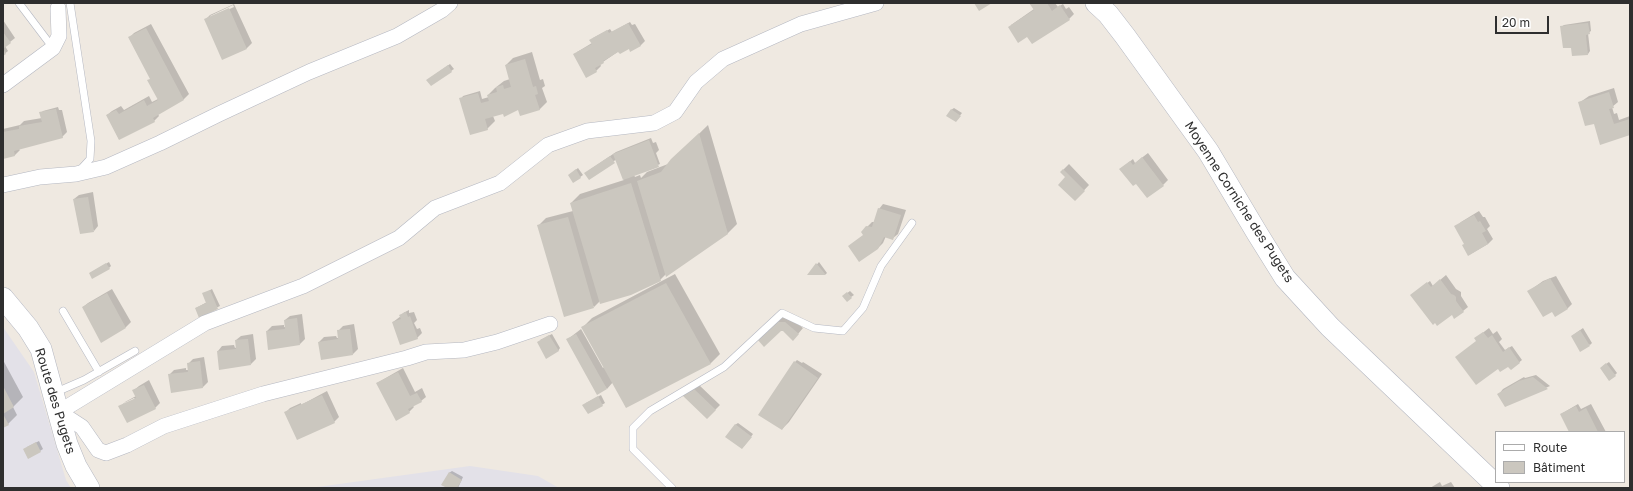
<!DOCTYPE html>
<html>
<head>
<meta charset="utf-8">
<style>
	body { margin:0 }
	#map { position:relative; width:1633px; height:491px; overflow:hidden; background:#efe9e1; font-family:"Golos Text",sans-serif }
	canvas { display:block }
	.frame { position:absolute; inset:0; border:4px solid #2e2e2e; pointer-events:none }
	.legend { position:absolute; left:1495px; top:431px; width:130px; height:52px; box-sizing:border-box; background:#fff; border:1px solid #ababab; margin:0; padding:5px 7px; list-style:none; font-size:12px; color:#2e2e2e }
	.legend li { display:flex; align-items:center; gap:8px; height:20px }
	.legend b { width:20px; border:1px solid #ababab }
	.scale { position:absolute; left:1495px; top:16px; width:54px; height:18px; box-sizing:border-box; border:2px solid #2e2e2e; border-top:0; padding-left:5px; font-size:12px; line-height:14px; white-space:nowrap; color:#2e2e2e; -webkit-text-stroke:3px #fff; paint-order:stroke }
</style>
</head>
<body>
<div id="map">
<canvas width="1633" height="491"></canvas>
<div class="frame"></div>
<ul class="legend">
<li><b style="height:5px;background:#fff"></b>Route</li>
<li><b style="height:11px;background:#cbc7bf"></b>Bâtiment</li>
</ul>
<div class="scale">20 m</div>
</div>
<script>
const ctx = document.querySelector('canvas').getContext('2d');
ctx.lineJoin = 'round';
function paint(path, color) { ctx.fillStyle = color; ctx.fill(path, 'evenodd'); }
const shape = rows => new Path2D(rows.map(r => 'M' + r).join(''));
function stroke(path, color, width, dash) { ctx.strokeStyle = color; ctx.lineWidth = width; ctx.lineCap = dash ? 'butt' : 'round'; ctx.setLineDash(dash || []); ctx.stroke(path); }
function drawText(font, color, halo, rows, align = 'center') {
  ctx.font = font + ' "Golos Text",sans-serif'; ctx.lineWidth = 3.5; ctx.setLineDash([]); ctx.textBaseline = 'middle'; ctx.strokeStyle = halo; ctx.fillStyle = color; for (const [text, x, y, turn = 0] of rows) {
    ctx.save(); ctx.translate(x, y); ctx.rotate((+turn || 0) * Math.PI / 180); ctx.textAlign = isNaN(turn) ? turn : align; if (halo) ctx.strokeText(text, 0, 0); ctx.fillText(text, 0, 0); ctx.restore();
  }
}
paint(shape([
	[3,327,34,372,66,480,71,488,3,488],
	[470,466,538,476,559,488,310,488]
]), '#e3e1e8');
paint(shape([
	[1031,3,1055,3,1058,7,1063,4,1066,9,1069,7,1074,14,1069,19,1028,36,1011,25,1034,9],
	[234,4,252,43,247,48,223,58,205,20,210,15],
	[233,5,234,7,210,18,210,16],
	[3,20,15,38,5,46,8,51,3,55],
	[1590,21,1591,31,1588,33,1590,51,1588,54,1572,47,1561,27,1564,25],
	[630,22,632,25,635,24,645,41,640,46,619,51,600,64,601,66,596,71,577,52,592,43,593,38,610,29,612,32],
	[151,24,189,94,184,99,158,114,159,116,154,121,119,139,107,115,112,111,121,106,124,110,149,96,152,102,158,99,151,79,129,38,134,33],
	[532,52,540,80,543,79,545,86,542,88,547,102,539,110,519,109,493,116,495,121,487,129,461,99,463,96,480,91,482,99,489,97,488,95,495,88,504,81,510,79,506,65,513,58],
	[450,64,454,69,451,71,430,78],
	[1614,88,1618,102,1612,107,1614,114,1617,113,1619,120,1630,116,1630,134,1594,123,1579,103,1589,96],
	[58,107,59,110,62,110,67,132,62,137,19,149,20,150,15,155,3,158,3,129,20,125,24,121,42,118,41,113,43,111],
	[954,108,962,113,958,118,951,110],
	[708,125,737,224,728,233,666,274,660,280,600,301,594,307,538,226,546,218,573,211,571,203,580,194,624,180,616,160,588,171,616,152,651,138,653,143,656,142,659,150,656,153,660,164,634,175,635,177,640,175,641,178,647,172,668,164],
	[1148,153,1168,180,1163,185,1123,167,1133,159,1135,163],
	[1069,164,1089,185,1075,200,1066,177,1061,172],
	[578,168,583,175,573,182,569,175],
	[93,192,98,226,94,231,74,199,79,195],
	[883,204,906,210,898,234,893,238,886,236,883,243,878,248,850,246,864,235,867,227,872,222,875,222,879,209],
	[1479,211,1483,217,1485,217,1490,226,1487,229,1493,239,1488,244,1469,255,1465,244,1456,227,1461,222],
	[109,262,111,266,109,268,90,273],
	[819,262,827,273,826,274,809,274],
	[675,274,720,354,711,363,626,407,613,382,607,389,568,339,581,329,603,368,604,367,583,327,592,318],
	[1446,275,1456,289,1461,292,1461,296,1468,307,1463,311,1452,313,1414,293,1430,281,1433,286],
	[1556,276,1572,304,1568,308,1555,316,1556,309,1529,291,1543,281],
	[112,289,131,322,126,327,102,341,83,307,88,303],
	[212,289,220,306,199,316,196,308,207,302,203,294],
	[850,291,854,295,851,297,846,294],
	[409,310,409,313,414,312,417,320,414,323,417,329,420,328,422,333,417,338,393,322,401,316,403,313],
	[302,314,305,339,300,344,267,331,272,326,284,325,284,327,286,327,285,320,290,316],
	[782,318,791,318,803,328,798,334,780,330,759,339],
	[354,324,358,349,353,354,319,342,324,337,336,336,337,338,339,338,338,331,343,326],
	[1489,328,1493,334,1497,331,1502,339,1499,342,1505,350,1512,346,1522,360,1511,369,1476,338],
	[1583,328,1592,343,1590,345,1572,336],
	[253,334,256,359,251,364,218,351,222,346,234,345,235,348,237,347,236,340,241,336],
	[552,334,560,348,558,351,540,340],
	[204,357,208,382,203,387,169,375,174,370,186,368,186,370,189,370,188,364,193,359],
	[3,360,23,397,13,407,17,415,8,424,3,427],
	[797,360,802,363,803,362,822,374,789,422,782,429,795,362],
	[1609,362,1617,373,1615,375,1603,366],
	[403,368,415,392,422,388,426,397,421,401,413,406,414,407,409,412,377,383],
	[1536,375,1550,386,1505,406,1499,394,1503,389,1524,377,1525,378],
	[149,380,160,403,155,408,120,407,125,402,136,396,134,390,139,386],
	[134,398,135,399,124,405,124,403],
	[698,384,720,405,707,418,683,395],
	[327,391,339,417,334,422,286,412,290,408,301,403,301,405],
	[601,395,605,403,588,413,586,403],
	[1578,404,1581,409,1591,404,1606,432,1570,432,1561,414],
	[738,423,753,434,744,446,735,425],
	[39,441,43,449,29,458,27,447],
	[452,471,463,477,458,488,449,488,449,473],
	[1440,482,1442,486,1451,482,1455,488,1430,488]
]), '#0003');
paint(shape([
	[974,3,992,3,979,11],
	[1029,3,1047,3,1052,11,1060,5,1070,20,1032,44,1027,37,1018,43,1008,27,1034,10],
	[229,8,247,49,222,60,204,19],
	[628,23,641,46,630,52,629,49,620,54,618,52,610,57,603,61,604,63,595,68,597,72,586,78,573,54,592,44,589,40,607,30,609,33],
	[1588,23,1590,34,1586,35,1586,37,1588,55,1572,56,1571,48,1563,48,1560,26],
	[146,28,184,100,153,118,155,122,119,140,106,115,116,110,119,114,144,100,147,106,158,100,147,80,150,79,128,37],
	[3,32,11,43,3,49,6,54,3,56],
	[525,59,533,87,536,86,538,94,535,95,540,110,520,116,518,110,504,117,503,114,485,119,488,130,470,135,459,98,478,93,481,103,489,101,487,95,497,92,496,87,503,85,504,89,511,87,505,65],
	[448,65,452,72,431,86,426,80],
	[1609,92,1614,108,1609,109,1614,124,1630,119,1630,135,1600,145,1594,124,1585,126,1578,102],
	[56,109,63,138,14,151,15,156,3,159,3,132,19,129,19,126,42,122,39,112],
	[951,109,961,116,956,122,946,116],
	[699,133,728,234,666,277,637,181,661,172,671,159],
	[649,140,659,167,623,180,613,154],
	[610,156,615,163,589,180,584,173],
	[1142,157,1164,186,1147,198,1136,184,1133,186,1119,169,1130,161,1133,165],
	[576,169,581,178,573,183,568,175],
	[1063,169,1085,191,1075,201,1058,185,1065,177,1060,172],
	[631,183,661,281,631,295,600,304,570,203],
	[88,197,94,232,80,234,73,199],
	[878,208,901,215,893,240,884,237,878,249,859,262,848,246,863,235,861,232,866,226,872,227],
	[1474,215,1478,222,1480,221,1486,231,1482,233,1488,244,1468,256,1462,245,1464,244,1454,226],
	[568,217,594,308,564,317,537,225],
	[106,263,110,269,92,279,89,273],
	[816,263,826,275,807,275],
	[1550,278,1568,309,1555,317,1552,312,1543,317,1527,291],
	[1440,279,1451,294,1454,295,1456,297,1456,301,1464,312,1454,319,1452,315,1437,326,1435,323,1433,325,1410,295,1427,282,1431,287],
	[666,283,711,364,626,408,581,327],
	[210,290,218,309,199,318,195,308,206,303,202,293],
	[847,292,852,298,847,302,842,296],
	[107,293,126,328,101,343,82,307],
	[406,312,408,317,410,316,418,339,400,345,392,322,401,319,399,315],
	[297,318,300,345,268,350,266,331,285,329,284,320],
	[776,322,785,322,799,334,793,341,783,331,781,331,764,347,757,339],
	[350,329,353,355,321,360,318,342,338,339,337,330],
	[1580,330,1590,346,1580,352,1571,336],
	[1483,332,1488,338,1492,335,1503,352,1509,347,1520,363,1511,370,1508,367,1500,372,1498,369,1476,385,1455,357,1476,341,1474,338],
	[576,334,607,389,597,395,566,339],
	[549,335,559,351,546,359,537,342],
	[248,339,251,365,219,370,217,351,236,349,235,340],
	[200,361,203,388,171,393,168,374,188,372,187,363],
	[794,361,818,378,782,430,758,415],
	[1606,363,1616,376,1609,381,1600,368],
	[398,372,410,396,417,393,422,402,408,409,410,413,396,421,376,383],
	[1533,377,1548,389,1505,407,1497,394,1519,381],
	[144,385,156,409,127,423,118,406,136,398,132,390],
	[3,386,14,407,3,414],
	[693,388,716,410,707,419,682,395],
	[322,395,335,423,297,440,284,412],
	[598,396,603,406,588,414,582,405],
	[1576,406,1579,412,1586,408,1598,432,1569,432,1560,414],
	[3,414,9,425,3,428],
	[735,424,752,437,742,449,725,437],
	[36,442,41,452,28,459,23,449],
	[449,472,462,480,457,488,447,488,441,485]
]), '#cbc7bf');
const lane = shape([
	[19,3,53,48],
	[70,3,91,141,90,159,79,171],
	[63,311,99,372],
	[54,393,84,380,135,351],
	[672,488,633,449,633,428,650,411,724,367,782,313,814,328,843,331,863,308,881,266,912,223]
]);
const street = shape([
	[3,85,53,48,59,36,58,8],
	[3,185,40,177,76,174,106,167,160,143,219,114,309,72,397,36,442,10,450,3],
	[550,324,497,342,464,350,426,352,407,358,263,394,164,426,127,445,106,453,98,450,82,427,59,412,205,323,303,286,399,238,435,208,500,183,548,145,587,131,654,123,675,112,696,82,723,59,801,24,876,3]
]);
const secondary = shape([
	[1096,3,1108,14,1125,36,1208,151,1257,233,1285,278,1330,327,1499,488],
	[3,298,28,328,41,349,67,444,76,466,89,488]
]);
stroke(lane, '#b4b7c1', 8);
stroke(street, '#b4b7c1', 16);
stroke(secondary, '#b4b7c1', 22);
stroke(lane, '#fff', 7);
stroke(street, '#fff', 15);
stroke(secondary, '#fff', 21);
drawText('13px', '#2e2e2e', '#fff', [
	["Moyenne Corniche des Pugets",1239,202,57],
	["Route des Pugets",55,401,73]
]);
</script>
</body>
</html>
